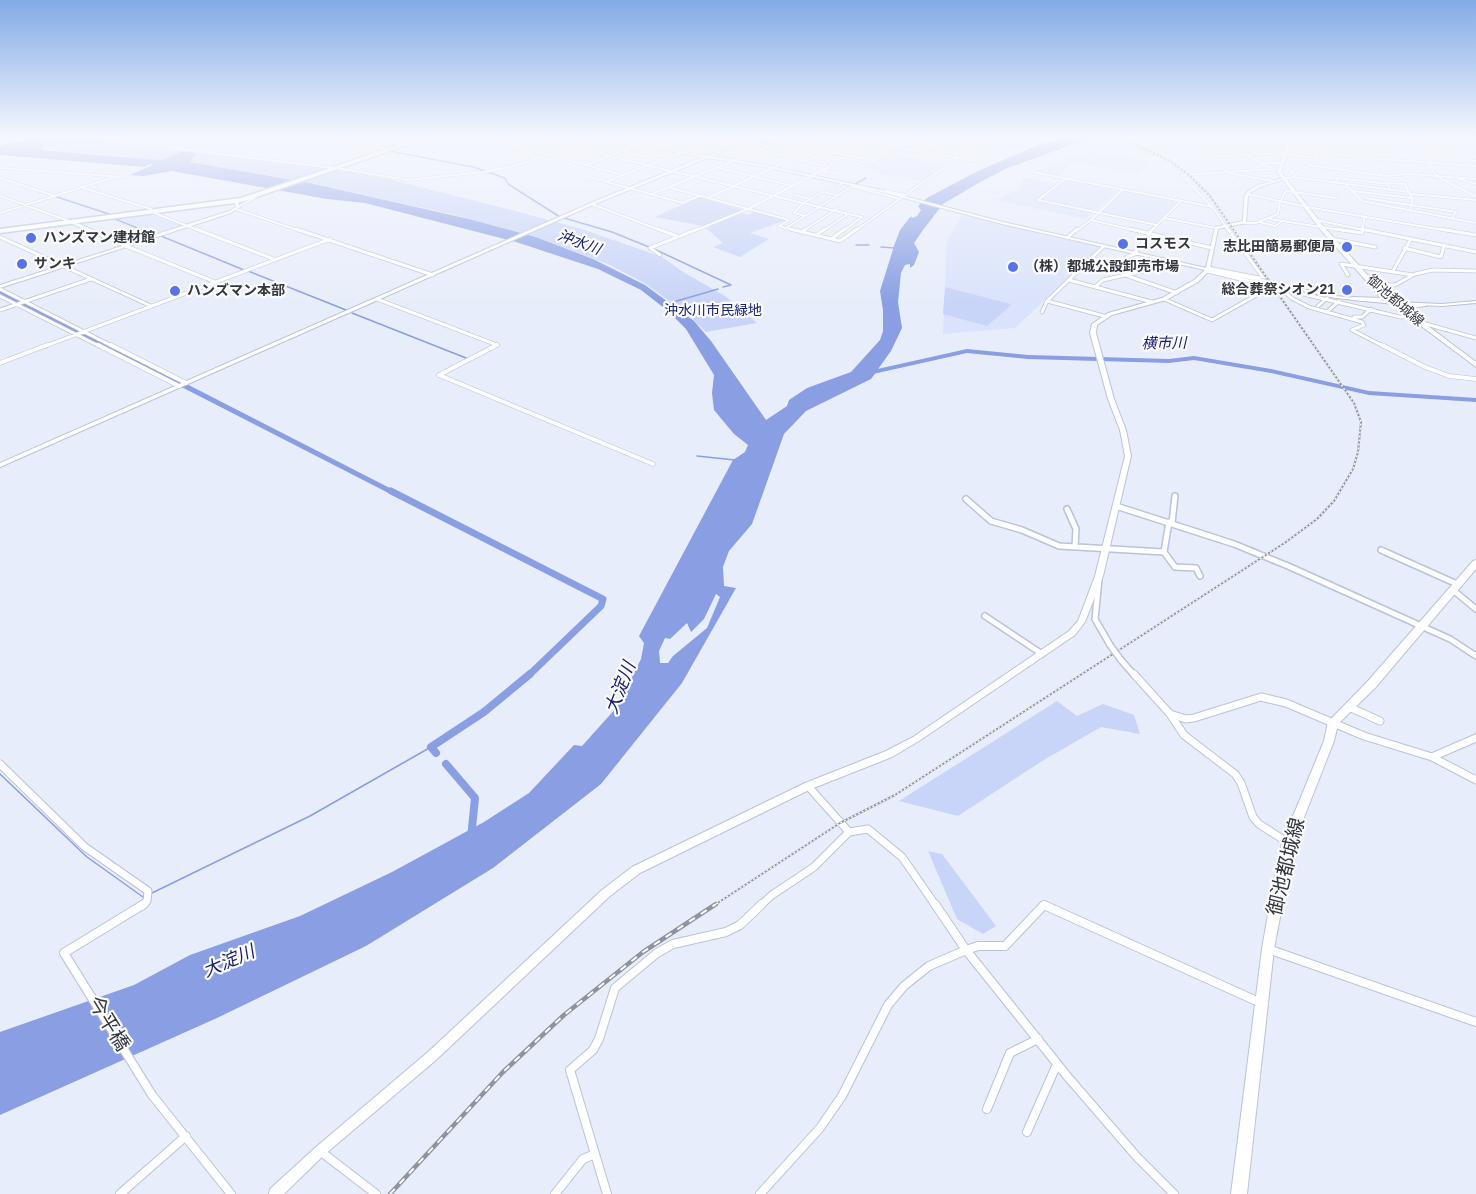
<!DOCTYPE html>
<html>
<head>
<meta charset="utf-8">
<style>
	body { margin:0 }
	canvas { display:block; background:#e8edfb }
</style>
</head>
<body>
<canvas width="1476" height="1194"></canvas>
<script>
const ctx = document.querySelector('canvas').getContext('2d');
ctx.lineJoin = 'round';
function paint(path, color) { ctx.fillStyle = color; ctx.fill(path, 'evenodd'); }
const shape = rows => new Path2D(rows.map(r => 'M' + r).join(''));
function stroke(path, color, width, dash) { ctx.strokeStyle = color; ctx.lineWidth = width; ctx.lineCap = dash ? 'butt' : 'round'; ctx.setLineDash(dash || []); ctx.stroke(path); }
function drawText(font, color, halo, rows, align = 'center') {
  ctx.font = font + ' Helvetica,"Noto Sans JP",sans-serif'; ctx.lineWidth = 4.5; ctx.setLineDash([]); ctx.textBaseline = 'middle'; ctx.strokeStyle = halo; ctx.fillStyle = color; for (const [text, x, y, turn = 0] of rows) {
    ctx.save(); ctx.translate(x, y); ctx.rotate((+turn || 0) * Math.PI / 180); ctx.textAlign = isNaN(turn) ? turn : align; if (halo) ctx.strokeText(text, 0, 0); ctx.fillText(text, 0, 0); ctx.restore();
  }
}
paint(shape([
	[896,148,908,150,899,156,947,165,922,181,874,173,876,170,862,168],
	[1089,151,1151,162,1138,174,1074,162,1057,176,1035,172,1065,158],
	[1024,178,1059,184,1068,180,1118,191,1085,219,996,200,1019,190],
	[1122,192,1128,192,1177,202,1156,224,1100,212],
	[152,214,185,226,156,235,115,218],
	[962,215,1053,237,1101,247,1015,328,943,334,947,241]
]), '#dae3fb');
paint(shape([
	[52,137,112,141,341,170,388,179,504,208,585,230,662,257,683,272,725,296,757,323,706,332,687,314,646,284,610,265,537,237,455,215,307,182,190,162,197,152,183,151,162,160,43,149,42,146],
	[699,197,743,210,703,226,655,217],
	[755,212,786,220,750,233,769,239,740,257,713,247,723,243,706,228,741,213,748,215],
	[945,287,1010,304,1011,305,987,326,943,314],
	[1057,701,1077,716,1103,704,1134,715,1140,734,1101,727,1042,761,958,816,899,801],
	[928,851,942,854,996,926,983,934,957,919]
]), '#c8d4f8');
paint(shape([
	[31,137,51,137,42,146,42,150,85,154,162,160,183,151,197,153,190,162,310,183,469,219,536,237,593,259,645,285,694,321,711,341,766,420,787,406,789,400,807,388,851,372,880,340,883,331,883,310,880,291,895,243,900,230,911,216,912,218,917,216,921,210,918,206,927,198,974,173,1035,146,1066,137,1093,137,1005,169,975,185,943,204,923,230,914,243,919,252,914,265,910,268,910,264,905,265,901,273,898,302,902,328,891,351,871,379,806,411,784,434,752,524,729,551,723,567,724,586,736,588,682,683,601,784,493,868,366,946,217,1018,0,1115,0,1032,134,985,190,955,300,916,392,872,484,822,529,793,574,745,582,746,617,707,641,659,644,643,639,636,733,460,745,452,748,445,734,434,714,410,712,393,714,375,686,329,668,311,641,290,598,269,516,242,365,203,327,199,172,171,143,176,130,175,153,165,150,164,144,167,0,155,0,146],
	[716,594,720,597,707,628,673,656,668,663,660,663,659,651,665,638,670,639,687,623,691,632,704,619]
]), '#899ee3');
stroke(shape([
	[324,137,344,141],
	[751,137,774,143],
	[884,137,923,138],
	[1022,137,1029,140],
	[390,151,473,167,505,178,508,184,560,217],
	[855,184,866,178],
	[57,197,109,214],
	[564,218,612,232,649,247],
	[115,219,155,235],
	[161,236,244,270],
	[856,245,869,245],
	[881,247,895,248],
	[654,249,731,285,723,287],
	[248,271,346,310],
	[670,303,718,289],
	[352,313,466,358],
	[697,456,735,460],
	[0,774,87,857,143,897,145,896],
	[152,893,310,816,431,747]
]), '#899ee3', 1.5);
stroke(shape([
	[0,292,108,347]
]), '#899ee3', 4.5);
stroke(shape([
	[105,345,394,493]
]), '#899ee3', 5);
stroke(shape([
	[391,491,603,599,601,606,528,676]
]), '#899ee3', 7);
stroke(shape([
	[436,753,431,747,484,712,530,674],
	[446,764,475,798,471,838]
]), '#899ee3', 8);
paint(shape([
	[967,349,1028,355,1169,359,1194,356,1271,369,1369,391,1476,398,1476,402,1369,395,1271,373,1194,360,1169,363,1028,359,967,353,864,376,860,374,864,372,967,349]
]), '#899ee3');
const streetFar5 = shape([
	[80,137,333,168],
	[481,137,623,175],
	[531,137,848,214,823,231],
	[647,137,695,147],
	[788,137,835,148],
	[836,137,976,161],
	[950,137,992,144],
	[1418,137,1414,142,1441,147],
	[487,139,500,137],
	[345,141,387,149],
	[974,141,963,149,982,152],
	[920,143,937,146,946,140],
	[777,144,821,154],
	[514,146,533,139],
	[888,146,897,140],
	[1229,146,1273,169,1231,172],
	[1332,146,1340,148,1339,151],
	[1286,148,1368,158,1476,166],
	[1340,148,1349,149,1347,156],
	[622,151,660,160],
	[829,152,874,160],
	[837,153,854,144],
	[823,154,867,163],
	[934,154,944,148],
	[1284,154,1318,158],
	[900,156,927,138,940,137],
	[918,158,925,152],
	[1368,158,1380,175],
	[807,161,853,140],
	[1470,161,1476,161],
	[872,162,895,147],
	[1429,162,1433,172,1441,179,1476,196],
	[1429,162,1452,137],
	[1266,163,1281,163],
	[585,165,659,137],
	[1309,165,1385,176,1410,174,1476,179],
	[0,168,122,177],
	[337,168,407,180,484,172,514,166,603,137],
	[719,168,793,186],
	[598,169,589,177,683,203,699,196],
	[1342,170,1343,165,1351,166],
	[823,171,837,174],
	[1033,172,1213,207],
	[1182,175,1214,209,1229,231],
	[1182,175,1229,172],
	[1293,177,1409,192,1413,199,1410,210],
	[0,178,55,196],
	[1065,179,1038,200,1157,225],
	[1283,179,1293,177,1315,161,1321,145],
	[1459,179,1476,184],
	[608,181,716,139],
	[1273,181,1233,174,1203,157,1285,153],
	[1336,183,1337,178,1388,184,1390,190],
	[1387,183,1405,184,1409,192],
	[1346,185,1362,201,1476,223],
	[852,186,900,199],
	[837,187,843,183],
	[83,188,151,209,152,212,200,231],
	[671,188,789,220,779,226,786,228],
	[886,191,905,195],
	[1352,191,1412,198],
	[652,194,791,137],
	[1247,194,1307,207,1449,231],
	[1411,194,1476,200],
	[794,195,811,199],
	[0,196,69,221],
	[904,196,957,158],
	[708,198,794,158],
	[1365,198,1456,212,1452,218],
	[592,204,662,231],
	[238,207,256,197],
	[236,209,300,231],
	[0,213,115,177],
	[805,216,794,213,802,204,822,192,837,195],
	[1164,218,1216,228],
	[1270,219,1346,231],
	[1091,220,1137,231],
	[1316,220,1369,231],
	[1259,222,1275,226,1281,222],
	[1243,223,1256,223,1278,214,1280,202,1286,191,1336,198],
	[694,231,748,209,829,167,707,137],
	[797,231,786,228,854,185],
	[803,231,838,208],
	[843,231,862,217,848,214],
	[855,231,901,198],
	[1076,231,1091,220,1122,190],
	[1151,231,1180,202],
	[1362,231,1365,216]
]);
const streetFar4 = shape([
	[196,229,276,260],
	[296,229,433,275],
	[658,229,679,237],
	[790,229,840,241,857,229],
	[1130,229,1212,248],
	[1336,229,1362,233,1363,229],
	[1361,229,1476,252],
	[1440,229,1476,235],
	[801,232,806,229],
	[1148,234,1153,229],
	[816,235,825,229],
	[0,237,151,306],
	[1067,238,1077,229],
	[831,239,845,229],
	[1332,239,1375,247],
	[126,246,215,282],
	[1104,246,1047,301,1104,316],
	[650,248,698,229],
	[650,248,660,255],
	[1404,248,1441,257,1444,245],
	[1134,253,1151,234],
	[1089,261,1116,267,1127,257,1137,253],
	[1208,268,1264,279,1228,229],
	[1393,271,1411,239],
	[1348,275,1341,264,1413,275],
	[1128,276,1177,293],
	[1069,280,1152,302],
	[1372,284,1395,285,1415,274,1433,270,1476,271],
	[1096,286,1103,280,1180,263],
	[0,289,114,347],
	[1281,289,1293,299,1309,307,1362,322,1364,325,1352,330,1385,347],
	[1282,289,1400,317,1412,317],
	[0,296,101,347],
	[377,299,497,345],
	[1164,299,1212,320,1262,292,1261,284,1207,271],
	[1318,306,1327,298],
	[0,310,91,279],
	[1042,312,1047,301],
	[1327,312,1339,301],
	[1354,317,1362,317,1371,309],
	[1419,322,1476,338],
	[43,347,330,239],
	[494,347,497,345]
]);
const streetFar3 = shape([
	[98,345,179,386],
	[111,345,186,383],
	[1382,345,1425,367,1449,376,1476,379],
	[0,363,47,345],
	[439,375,653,464],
	[439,375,497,345]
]);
const streetFar2 = shape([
	[966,499,991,521,1022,530,1059,546,1164,552,1175,567,1196,568,1200,576],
	[1116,506,1234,544,1288,566,1450,639,1476,656],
	[1067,509,1076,529,1075,547],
	[1172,523,1175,496],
	[1381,550,1457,584],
	[1164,552,1169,522],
	[1099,579,1095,619,1110,645],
	[1453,590,1476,609],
	[985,616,1042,654],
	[1121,660,1135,676]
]);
const streetFar1 = shape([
	[1134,674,1170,714,1184,735,1235,774,1241,783,1253,817,1259,824,1287,842],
	[1349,707,1380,721],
	[1170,714,1186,719,1194,718,1261,697,1286,703,1364,736,1432,757,1476,738],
	[1432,757,1476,780],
	[0,764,85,847,148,891,147,901,142,906],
	[808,786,849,832,868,829,902,857,936,906],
	[760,906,772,895,814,867,849,832],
	[1043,906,1046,906]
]);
const street = shape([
	[144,904,64,953,152,1095,231,1194],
	[935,904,966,950,1067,1076,1137,1157,1174,1194],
	[1268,949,1476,1022],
	[987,1109,1010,1053,1038,1039],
	[1027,1132,1057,1064],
	[320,1151,376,1194],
	[595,1154,570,1070,593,1050,599,1039,615,988,657,953,673,944,726,932,740,925,762,904],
	[120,1194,186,1136],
	[555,1194,583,1159,595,1154,607,1194],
	[760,1194,820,1128,842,1096,888,1005,904,986,929,966,966,950,978,946,1005,946,1044,905,1261,1003]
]);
const secondary = shape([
	[581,137,590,137,707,156,752,137,757,137,711,156,765,165,881,190,1003,222,1206,268,1215,227,1243,221,1244,197,1248,191,1258,185,1283,178,1285,179,1260,187,1250,193,1248,197,1246,223,1218,229,1210,268,1262,280,1262,282,1209,271,1198,282,1166,300,1112,315,1097,325,1096,333,1114,399,1126,430,1131,456,1103,576,1085,622,1075,635,919,741,892,757,811,789,640,873,610,896,436,1060,324,1155,284,1194,269,1194,270,1189,316,1147,428,1052,602,890,632,867,805,783,886,751,913,737,1069,631,1078,621,1095,576,1125,456,1120,430,1108,399,1090,333,1092,324,1108,313,1162,298,1194,280,1205,270,1002,224,881,192,765,167,708,158,595,204,0,467,0,463,593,202,703,157,581,137],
	[234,199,236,199,240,207,231,213,0,288,0,285,122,246,68,222,68,220,70,220,126,244,229,211,236,207,234,199],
	[1284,285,1336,296,1394,302,1442,304,1476,301,1476,303,1442,306,1394,304,1336,298,1284,287,1284,285]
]);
const primary = shape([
	[1289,137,1293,137,1281,172,1324,227,1382,291,1403,307,1406,305,1426,304,1426,306,1410,308,1412,314,1476,362,1476,367,1385,299,1380,302,1351,300,1351,298,1353,297,1380,298,1377,293,1320,229,1277,172,1289,137],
	[1476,560,1476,569,1375,688,1338,724,1334,741,1294,843,1274,949,1247,1194,1231,1194,1262,949,1272,891,1282,843,1324,741,1328,722,1367,682,1473,561,1476,560]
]);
const highway = shape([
	[431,137,440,137,404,146,242,202,0,233,0,229,241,198,401,144,431,137]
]);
stroke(streetFar5, '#bbc2d9', 3);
stroke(streetFar4, '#bbc2d9', 4.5);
stroke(streetFar3, '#bbc2d9', 5);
stroke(streetFar2, '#bbc2d9', 8);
stroke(streetFar1, '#bbc2d9', 9);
stroke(street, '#bbc2d9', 10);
stroke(secondary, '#bbc2d9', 2);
stroke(primary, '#bbc2d9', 2);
stroke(highway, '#bbc2d9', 3);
stroke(streetFar5, '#fff', 2);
stroke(streetFar4, '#fff', 3);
stroke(streetFar3, '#fff', 4);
stroke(streetFar2, '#fff', 5);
stroke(streetFar1, '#fff', 7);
stroke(street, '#fff', 8);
paint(secondary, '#fff');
paint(primary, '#fff');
paint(highway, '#fff');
const railFar1 = shape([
	[713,906,840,823,895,795,1286,542,1317,519,1334,501,1353,469,1358,452,1361,422,1354,403,1210,196,1189,175,1170,161,1120,137]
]);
const rail = shape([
	[390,1194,503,1072,564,1015,643,952,716,904]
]);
stroke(railFar1, '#8f939e', 2);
stroke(rail, '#8f939e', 4.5);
stroke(railFar1, '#fbfbfb', 1.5, [2]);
stroke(rail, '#fbfbfb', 2, [7]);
const streetBridge = shape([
	[1110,645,1121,660]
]);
const secondaryBridge = shape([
	[1260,281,1286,286]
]);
stroke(streetBridge, '#bbc2d9', 8, []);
stroke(secondaryBridge, '#bbc2d9', 6, []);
stroke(streetBridge, '#fff', 5);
stroke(secondaryBridge, '#fff', 4.5);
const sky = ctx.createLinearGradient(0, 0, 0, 304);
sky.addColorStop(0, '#82abe6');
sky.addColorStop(0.45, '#f5f7fd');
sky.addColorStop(1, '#f5f7fd00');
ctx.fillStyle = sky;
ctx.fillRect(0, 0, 1476, 304);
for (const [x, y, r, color] of [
	[31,238,6,"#5772e7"],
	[1123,244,6,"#5772e7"],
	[1347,247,6,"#5772e7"],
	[22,264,6,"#5772e7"],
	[1013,267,6,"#5772e7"],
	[1347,290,6,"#5772e7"],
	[175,291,6,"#5772e7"]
]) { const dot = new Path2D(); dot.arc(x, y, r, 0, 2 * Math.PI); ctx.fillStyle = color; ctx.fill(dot); stroke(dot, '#fbfbfb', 2); }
drawText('bold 14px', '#343740', '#fbfbfb', [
	["ハンズマン建材館",43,238],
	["コスモス",1135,244],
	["志比田簡易郵便局",1335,247,"right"],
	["サンキ",34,264],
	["（株）都城公設卸売市場",1025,267],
	["総合葬祭シオン21",1335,290,"right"],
	["ハンズマン本部",187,291]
], 'left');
drawText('14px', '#343740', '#fbfbfb', [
	["御池都城線",1395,301,41]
]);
drawText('14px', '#192270', '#fbfbfb', [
	["沖水川市民緑地",713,311]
]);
drawText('italic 15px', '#151c6a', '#fbfbfb', [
	["沖水川",579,243,20],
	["横市川",1164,344,-1]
]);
drawText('italic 18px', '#151c6a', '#fbfbfb', [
	["大淀川",621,688,-69],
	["大淀川",229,962,-23]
]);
drawText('20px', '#343740', '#fbfbfb', [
	["御池都城線",1287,867,-76],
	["今平橋",108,1024,58]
]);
</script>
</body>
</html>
